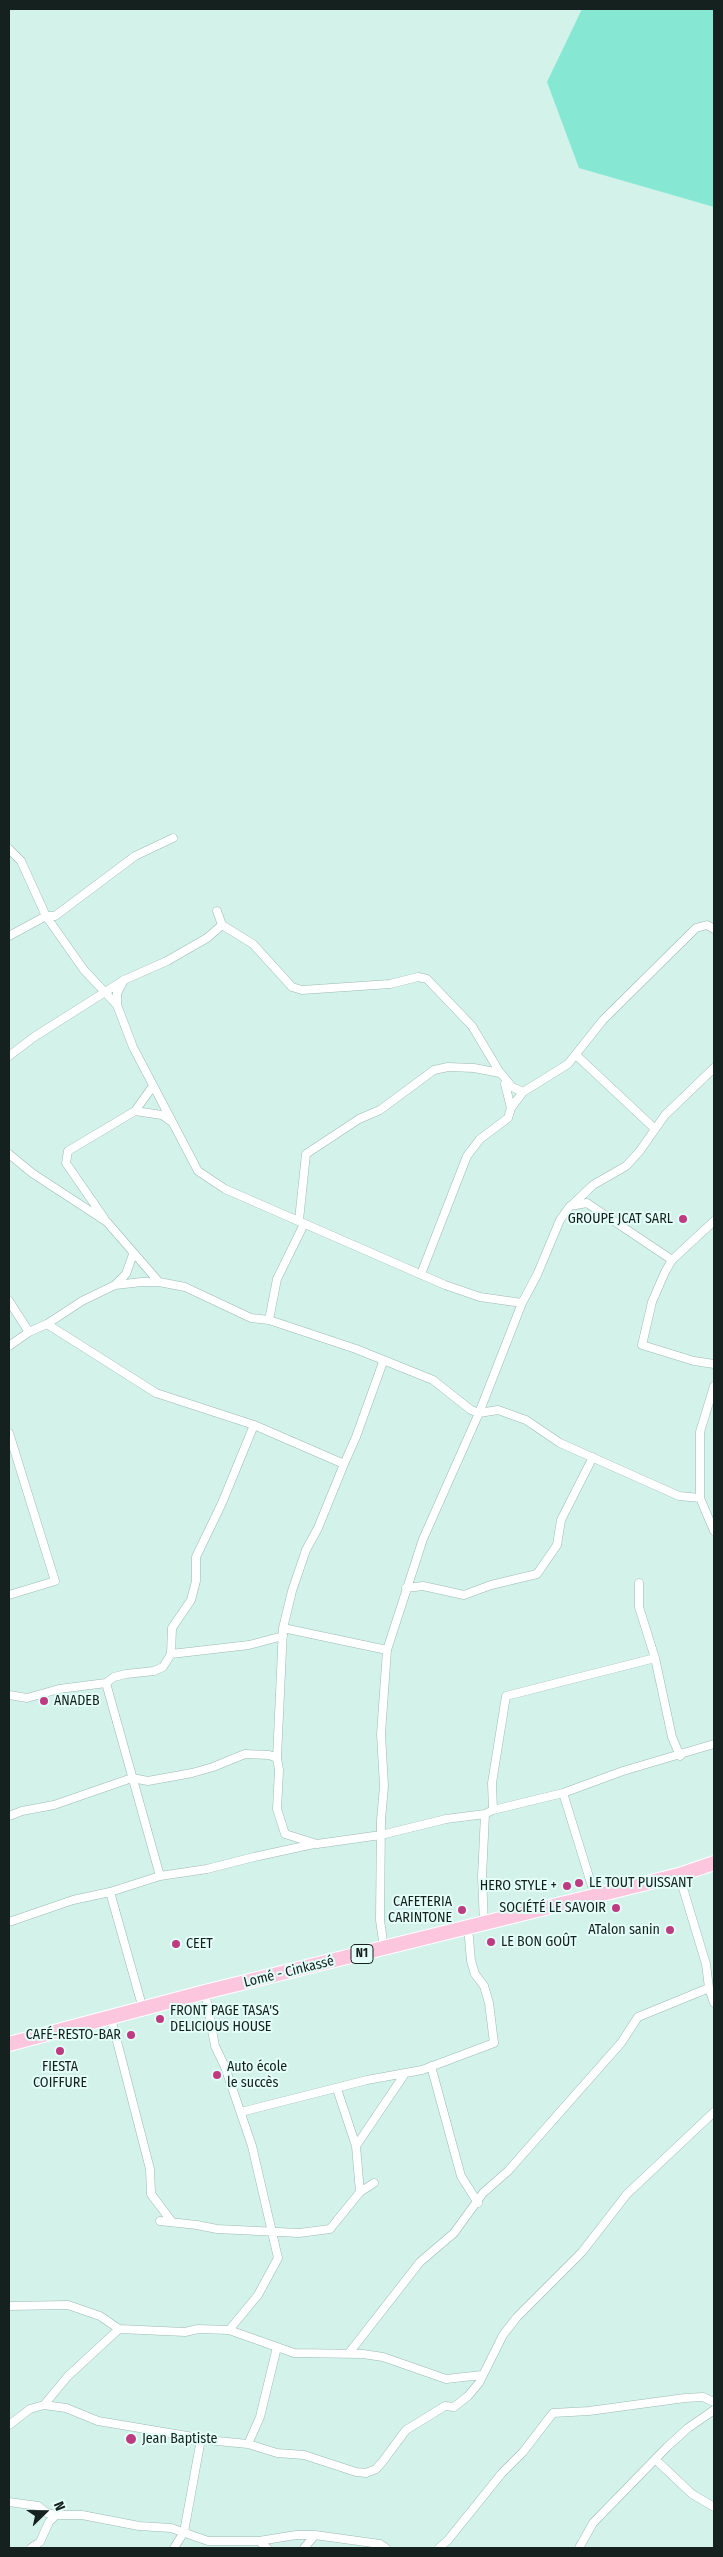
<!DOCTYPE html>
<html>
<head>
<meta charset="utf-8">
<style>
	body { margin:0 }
	#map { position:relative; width:723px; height:2557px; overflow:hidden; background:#d2f2ea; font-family:"Fira Sans Condensed",sans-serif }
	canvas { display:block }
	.frame { position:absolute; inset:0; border:10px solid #15211e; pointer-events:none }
	.north { position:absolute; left:20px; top:2487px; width:50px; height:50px; -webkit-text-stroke:4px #e4fef8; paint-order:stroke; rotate:68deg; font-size:14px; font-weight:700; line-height:20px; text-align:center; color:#15211e }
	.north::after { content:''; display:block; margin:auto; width:18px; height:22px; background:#15211e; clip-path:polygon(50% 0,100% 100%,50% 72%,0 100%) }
</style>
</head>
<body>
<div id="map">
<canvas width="723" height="2557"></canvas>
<div class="frame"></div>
<div class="north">N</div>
</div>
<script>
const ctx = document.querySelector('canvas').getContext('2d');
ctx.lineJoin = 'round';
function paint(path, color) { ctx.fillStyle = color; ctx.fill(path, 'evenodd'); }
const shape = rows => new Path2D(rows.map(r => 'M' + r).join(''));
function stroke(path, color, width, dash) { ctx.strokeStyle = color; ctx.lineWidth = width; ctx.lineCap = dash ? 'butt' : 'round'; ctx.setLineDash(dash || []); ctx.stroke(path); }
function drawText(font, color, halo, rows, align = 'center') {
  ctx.font = font + ' "Fira Sans Condensed",sans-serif'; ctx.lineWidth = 4; ctx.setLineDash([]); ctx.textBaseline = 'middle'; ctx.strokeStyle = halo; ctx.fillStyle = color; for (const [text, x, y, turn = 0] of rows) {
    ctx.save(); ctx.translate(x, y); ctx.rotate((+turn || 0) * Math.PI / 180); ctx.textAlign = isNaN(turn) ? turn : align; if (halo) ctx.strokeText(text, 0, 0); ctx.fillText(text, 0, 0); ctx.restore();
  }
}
paint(shape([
	[582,9,714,9,714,207,579,168,547,82]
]), '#86e8d3');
const minor = shape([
	[9,849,21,861,46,916,84,970,117,1005],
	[222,925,253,944,292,987,302,990,390,984,418,977,427,979,472,1026,499,1071,512,1087,523,1092,568,1064,603,1020,696,928,707,925,714,929],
	[9,936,46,916,55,916,135,856,173,838],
	[124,980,117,993,117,1005,133,1047,198,1171,225,1189,445,1285,480,1297,522,1303],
	[576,1055,654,1128],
	[9,1056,34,1037,124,980,167,961,207,938,222,925,217,911],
	[505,1084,511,1108],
	[135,1111,162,1115,172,1122],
	[9,1154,32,1173,107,1222,159,1282],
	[572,1205,593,1185,626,1166,639,1152,665,1115,714,1068],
	[104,1218,66,1163,68,1151,135,1111,153,1086],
	[299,1220,306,1154,359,1119,380,1110,434,1070,448,1067,474,1068,500,1073],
	[714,1221,672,1260,665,1272,652,1302,642,1345,694,1361,714,1364],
	[421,1274,467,1156,480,1139,508,1118,511,1108,523,1092],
	[115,1285,126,1274,133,1254],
	[9,1301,29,1332,9,1346],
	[269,1320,356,1349,433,1380,471,1410,479,1413,498,1410,526,1420,560,1443,679,1496,700,1498],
	[47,1324,156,1393,254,1425,344,1464,318,1528,306,1550,292,1591,283,1628,277,1758],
	[29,1332,47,1324,82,1301,115,1285,142,1282,159,1282,185,1287,251,1318,269,1320,277,1279,304,1224],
	[714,1386,700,1432,700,1498,714,1531],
	[9,1433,55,1581,9,1595],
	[344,1464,356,1437,383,1362],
	[639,1583,639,1607,655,1658,672,1737,680,1756],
	[406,1588,423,1586,464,1595,491,1585,537,1574,557,1545,561,1520,593,1457],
	[283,1628,387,1650],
	[171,1654,249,1645,283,1636],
	[106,1683,114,1677,126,1674,154,1671,163,1667,171,1654,172,1628,191,1600,196,1581,196,1557,222,1503,254,1425],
	[9,1695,27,1698,59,1689,106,1683,160,1876],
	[563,1793,493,1810,492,1783,506,1696,655,1658],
	[9,1816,22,1811,54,1805,132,1778,148,1781,192,1773,213,1767,245,1754,269,1755,277,1758,279,1770,277,1809,285,1834,317,1844,381,1835,446,1819,485,1814,493,1810],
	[595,1896,563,1793,623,1771,714,1744],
	[9,1922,73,1900,110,1892],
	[484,1923,482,1877,485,1814],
	[384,1948,380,1920,381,1820,384,1786,381,1734,387,1650,423,1539,479,1413,522,1303,537,1275,560,1220,570,1206,587,1203,672,1260],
	[709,1988,714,2003],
	[205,1992,215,2046,225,2067,252,2146,278,2258,258,2295,229,2330,198,2329,185,2332,119,2329,68,2376,44,2405,66,2408,98,2421,217,2441,248,2444,277,2453,304,2455,356,2472,366,2473,376,2469,383,2461,406,2430,445,2406,454,2407,468,2396,479,2383,503,2335,517,2317,582,2252,627,2194,714,2112],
	[143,2009,110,1892,160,1876,207,1869,254,1857,314,1844],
	[111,2018,150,2169,151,2194,172,2222],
	[431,2066,461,2176,478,2203],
	[337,2089,356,2146,360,2192],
	[241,2112,367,2080,422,2070,494,2043,489,2003,484,1986,475,1974,471,1961,468,1927],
	[356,2146,404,2075],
	[160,2221,197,2225,217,2229,299,2233,330,2229,360,2192,374,2183],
	[9,2306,68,2305,100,2316,119,2329],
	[229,2330,294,2353,363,2354,383,2357,446,2379,482,2375],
	[349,2353,420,2262,454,2233,483,2193,508,2171,621,2043,638,2017,709,1988,706,1964,679,1875],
	[9,2425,30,2409,44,2405],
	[248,2444,260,2417,277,2347],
	[656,2460,692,2494,714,2507],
	[9,2502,38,2506,47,2513,56,2515,82,2515,139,2526,171,2528,208,2541,259,2541],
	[31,2548,40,2542,49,2522,56,2515],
	[174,2548,184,2532,201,2439],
	[267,2548,259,2541,296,2535,315,2535,380,2544,386,2548],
	[304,2548,315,2535],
	[439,2548,448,2540,502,2473,523,2452,553,2413,589,2411,685,2398,703,2397,714,2402],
	[579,2548,593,2523,667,2447,688,2428,714,2410]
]);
const trunk = shape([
	[9,2044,205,1992,679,1875,714,1863]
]);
stroke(minor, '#9bbab3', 9);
stroke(trunk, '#fff', 16);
stroke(minor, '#fff', 8);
stroke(trunk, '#fcc6de', 14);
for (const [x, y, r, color] of [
	[683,1219,5,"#bf3b81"],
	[44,1701,5,"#bf3b81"],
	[579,1883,5,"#bf3b81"],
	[567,1886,5,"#bf3b81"],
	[616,1908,5,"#bf3b81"],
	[462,1910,5,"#bf3b81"],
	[670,1930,5,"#bf3b81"],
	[491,1942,5,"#bf3b81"],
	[176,1944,5,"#bf3b81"],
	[160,2019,5,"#bf3b81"],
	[131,2035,5,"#bf3b81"],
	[60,2051,5,"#bf3b81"],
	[217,2075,5,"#bf3b81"],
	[131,2439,6,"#bf3b81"]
]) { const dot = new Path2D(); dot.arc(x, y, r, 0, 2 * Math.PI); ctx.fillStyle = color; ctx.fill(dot); stroke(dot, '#e4fef8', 2); }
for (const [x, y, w] of [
	[362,1954,22]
]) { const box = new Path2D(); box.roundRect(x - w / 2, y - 9.5, w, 19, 4); ctx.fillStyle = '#e4fef8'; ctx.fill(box); stroke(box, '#15211e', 1); }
drawText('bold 12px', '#15211e', null, [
	["N1",362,1954]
]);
drawText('14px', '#15211e', '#e4fef8', [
	["GROUPE JCAT SARL",673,1219,"right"],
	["ANADEB",54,1701],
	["LE TOUT PUISSANT",589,1883],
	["HERO STYLE +",557,1886,"right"],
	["CAFETERIA",452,1902,"right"],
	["CARINTONE",452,1918,"right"],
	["SOCIÉTÉ LE SAVOIR",606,1908,"right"],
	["ATalon sanin",660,1930,"right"],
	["LE BON GOÛT",501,1942],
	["CEET",186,1944],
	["FRONT PAGE TASA'S",170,2011],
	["DELICIOUS HOUSE",170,2027],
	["CAFÉ-RESTO-BAR",121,2035,"right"],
	["FIESTA",60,2067,"center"],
	["COIFFURE",60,2083,"center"],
	["Auto école",227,2067],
	["le succès",227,2083],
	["Jean Baptiste",142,2439]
], 'left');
drawText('14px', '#15211e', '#e4fef8', [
	["Lomé - Cinkassé",289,1972,-14]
]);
</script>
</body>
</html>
